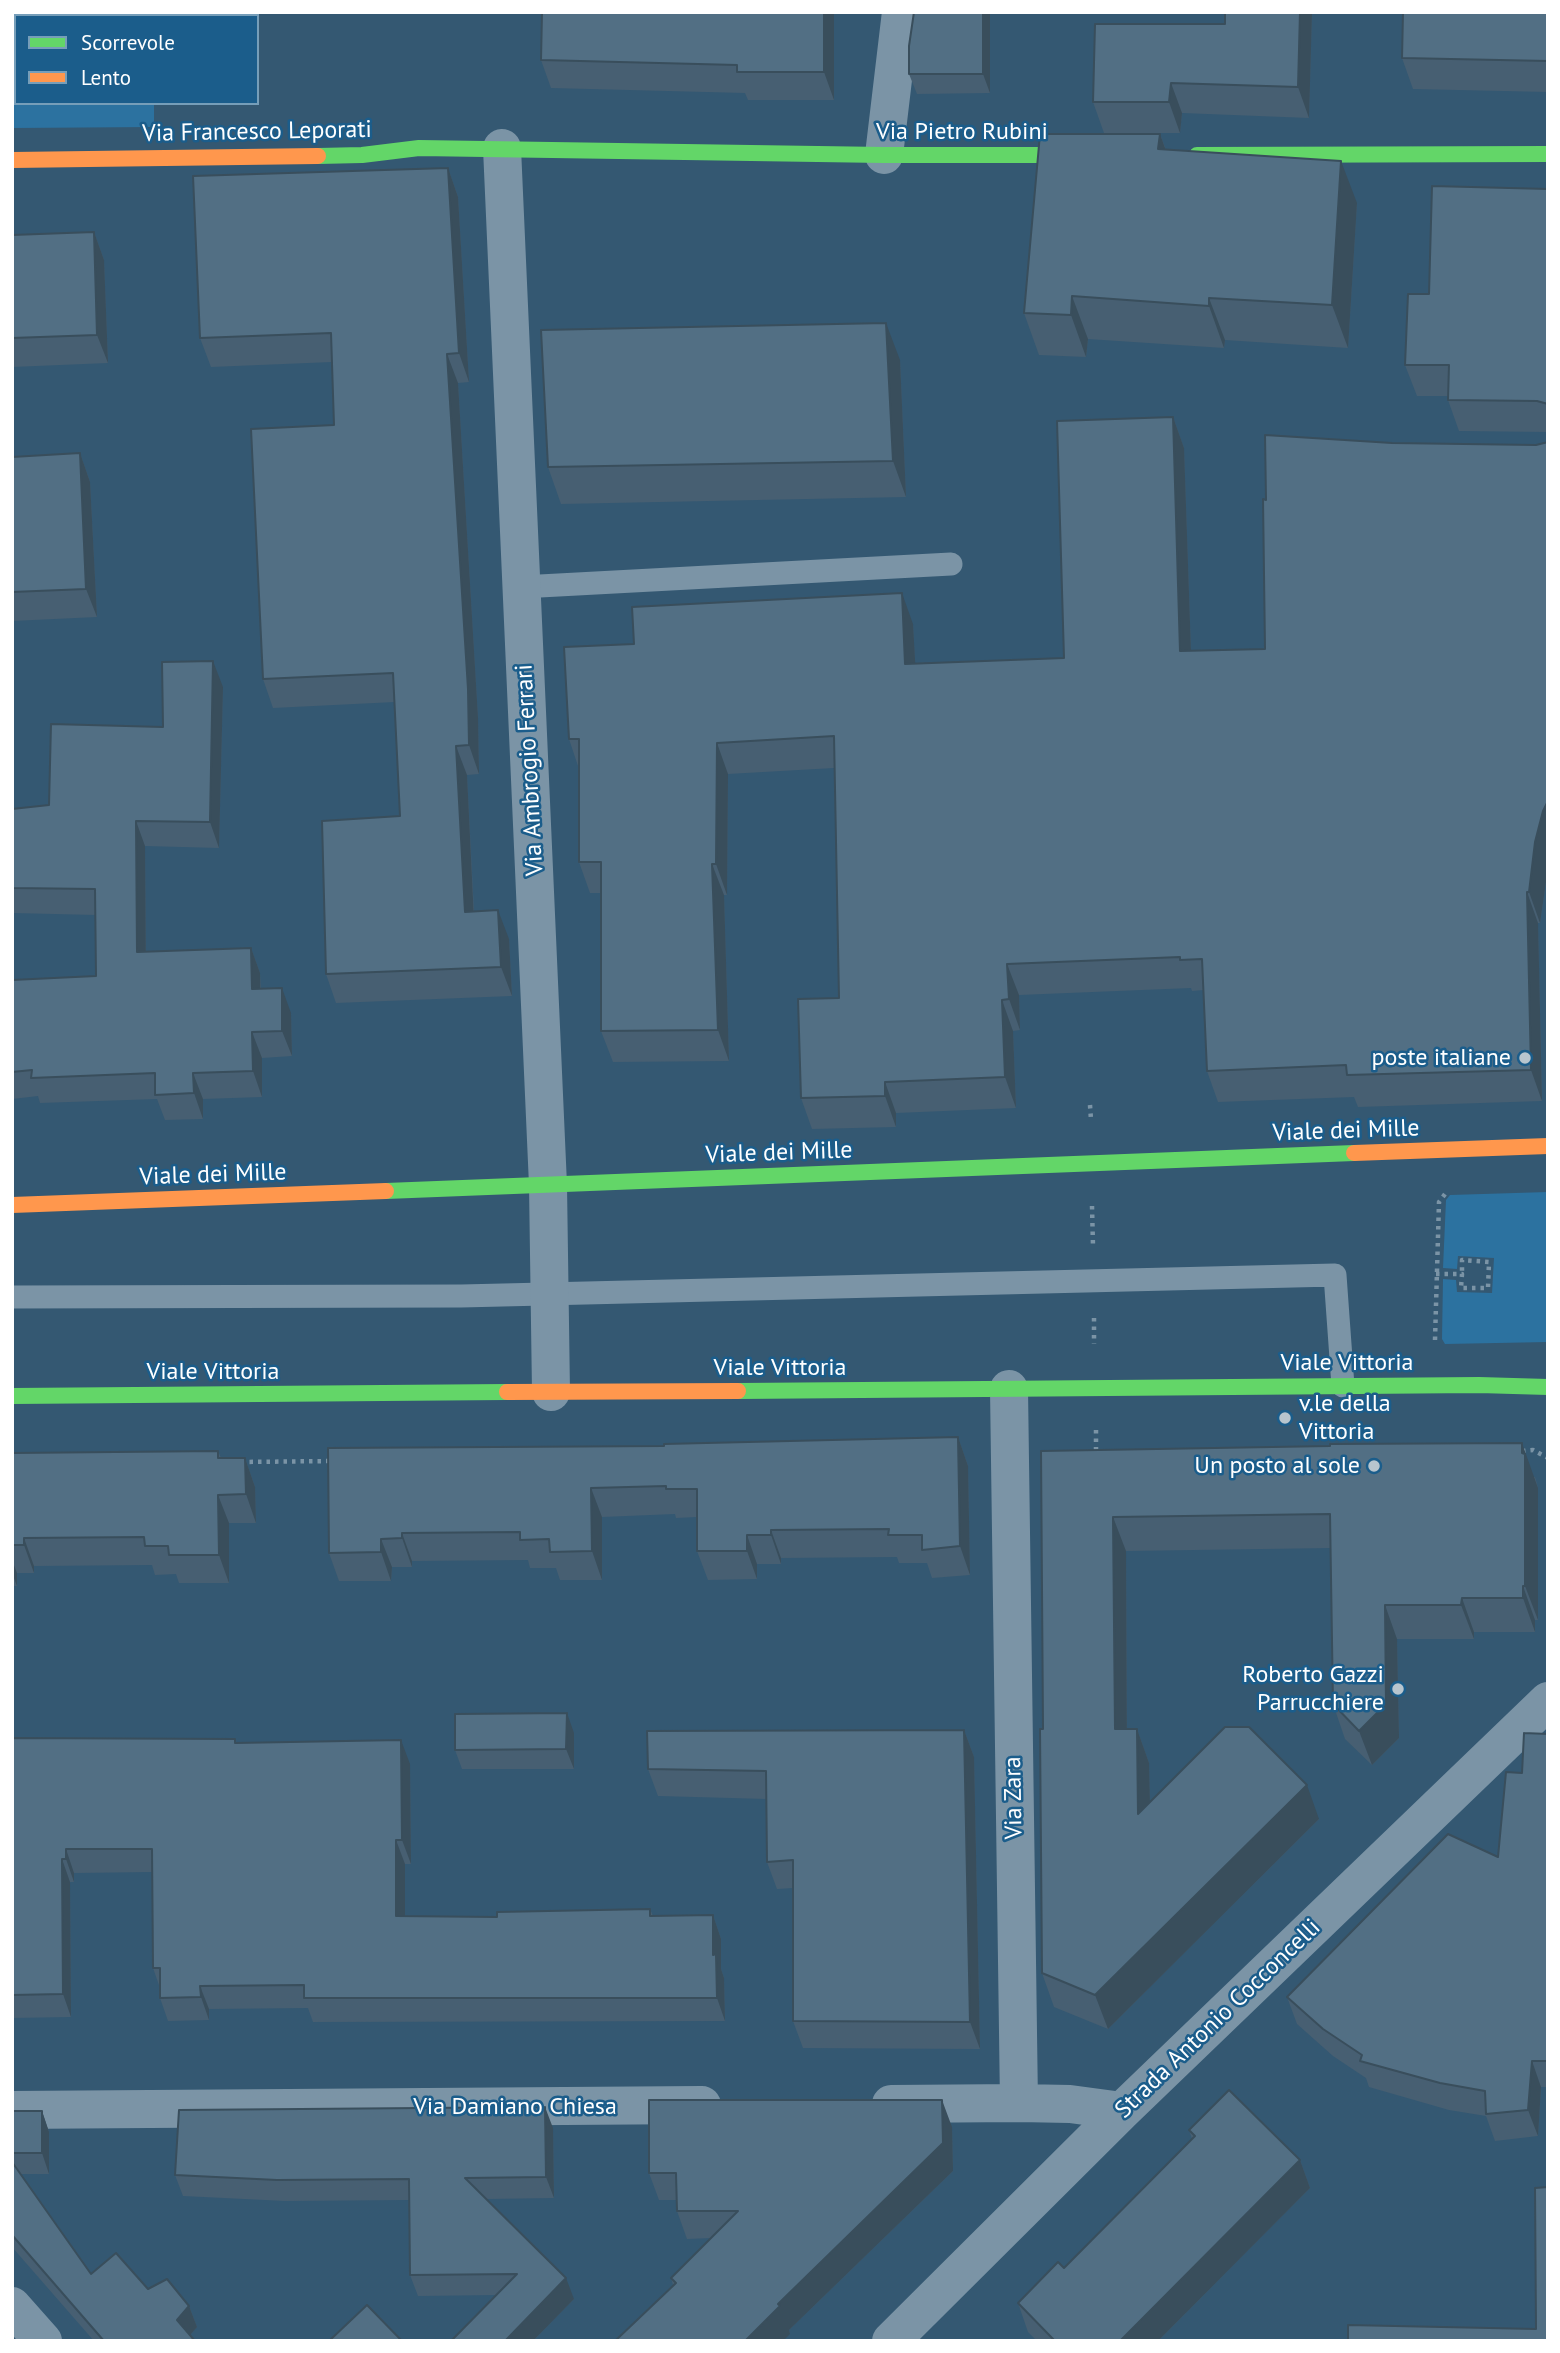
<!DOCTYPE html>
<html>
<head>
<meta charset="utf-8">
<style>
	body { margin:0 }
	#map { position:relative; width:1560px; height:2353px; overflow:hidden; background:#345872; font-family:"PT Sans",sans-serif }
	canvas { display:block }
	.frame { position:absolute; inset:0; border:14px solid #fff; pointer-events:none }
	.legend { position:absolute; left:14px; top:14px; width:245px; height:91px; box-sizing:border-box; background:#1b5d8b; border:2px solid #769eb9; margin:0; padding:9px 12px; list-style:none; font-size:21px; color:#fff }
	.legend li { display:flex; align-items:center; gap:14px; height:35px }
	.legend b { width:35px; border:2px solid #769eb9 }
</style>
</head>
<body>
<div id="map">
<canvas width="1560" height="2353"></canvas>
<div class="frame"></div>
<ul class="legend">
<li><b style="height:9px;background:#63d668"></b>Scorrevole</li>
<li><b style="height:9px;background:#ff974d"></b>Lento</li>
</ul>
</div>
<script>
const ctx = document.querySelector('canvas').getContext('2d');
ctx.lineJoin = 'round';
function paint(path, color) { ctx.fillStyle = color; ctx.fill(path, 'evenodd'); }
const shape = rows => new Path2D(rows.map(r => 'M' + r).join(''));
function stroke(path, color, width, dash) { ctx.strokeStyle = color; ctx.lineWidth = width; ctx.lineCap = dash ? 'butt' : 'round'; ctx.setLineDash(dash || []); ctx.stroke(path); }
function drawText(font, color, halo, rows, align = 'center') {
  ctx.font = font + ' "PT Sans",sans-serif'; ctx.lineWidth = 5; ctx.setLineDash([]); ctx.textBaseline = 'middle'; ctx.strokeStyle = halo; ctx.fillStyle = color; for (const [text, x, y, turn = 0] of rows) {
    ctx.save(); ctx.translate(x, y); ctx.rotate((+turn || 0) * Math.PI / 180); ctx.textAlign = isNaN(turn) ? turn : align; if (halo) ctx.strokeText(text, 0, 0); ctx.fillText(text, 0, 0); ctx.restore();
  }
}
paint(shape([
	[12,12,154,12,154,16,16,16,16,103,154,103,154,127,12,128],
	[1548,1192,1548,1342,1445,1344,1442,1339,1443,1279,1456,1280,1457,1292,1492,1293,1494,1258,1458,1256,1457,1269,1443,1268,1446,1200,1450,1195]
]), '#2c72a0');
stroke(shape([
	[1090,1105,1091,1120],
	[1092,1206,1093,1246],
	[1436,1274,1462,1274,1461,1288,1488,1288,1489,1262,1462,1260,1462,1274],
	[1094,1318,1094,1344],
	[1435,1340,1439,1202,1445,1194],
	[1096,1430,1096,1453],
	[1522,1451,1533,1450,1548,1458],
	[241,1462,333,1461]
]), '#7b94a6', 4.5, [3.5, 5]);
stroke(shape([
	[521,587,951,564],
	[12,1297,461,1296,1335,1275,1343,1386]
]), '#7b94a6', 23);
stroke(shape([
	[502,148,548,1185,551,1392],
	[884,155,901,12],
	[1009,1389,1019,2103,1070,2104,1122,2111],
	[891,2104,1019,2103],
	[12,2110,702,2105],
	[12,2306,43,2341],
	[891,2341,1122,2111,1548,1701]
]), '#7b94a6', 38);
stroke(shape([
	[1197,155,1548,154],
	[318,156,362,155,419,148,884,155,1091,155],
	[386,1191,1354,1153],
	[738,1391,1479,1385,1548,1387],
	[12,1396,507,1392]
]), '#63d668', 16);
stroke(shape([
	[12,160,318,156],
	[1354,1153,1548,1146],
	[12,1205,386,1191],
	[507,1392,738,1391]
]), '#ff974d', 16);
paint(shape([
	[834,12,834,100,748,100,745,93,551,88,541,60],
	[990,12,990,93,917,94,909,74],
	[1312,12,1309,118,1182,113,1180,133,1104,133,1093,102],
	[1548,12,1548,92,1413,89,1402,58],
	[1160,134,1166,150,1357,203,1348,348,1225,340,1224,348,1088,339,1086,357,1039,355,1024,313],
	[448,168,458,197,469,382,458,383,478,718,479,774,467,775,474,911,509,939,512,996,336,1003,326,974,400,816,395,702,273,708,263,679,334,425,332,362,211,367,200,338],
	[1548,189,1548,432,1459,431,1448,400,1448,396,1417,396,1405,365,1429,294],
	[94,232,104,260,108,363,12,367,12,235],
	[900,360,906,497,561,504,548,467],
	[1173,417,1184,448,1191,651,1265,649,1266,500,1392,443,1536,445,1548,442,1548,868,1540,923,1538,923,1542,1101,1358,1107,1354,1097,1218,1102,1207,1071,1204,990,1192,991,1191,988,1019,995,1020,1030,1013,1031,1016,1108,896,1113,896,1127,812,1129,801,1098,839,998,834,768,728,774,727,895,724,895,729,1061,613,1062,601,1031,601,893,590,893,579,862,579,769,569,739,634,644,913,624,915,663,1064,658],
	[80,453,90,482,97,617,12,621,12,457],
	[223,687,219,848,145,846,146,952,251,948,260,973,261,989,291,1013,292,1056,262,1058,262,1097,203,1099,203,1119,165,1120,157,1099,40,1103,38,1096,12,1099,12,980,96,976,96,915,12,913,12,809,49,805],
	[958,1437,968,1466,970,1575,932,1578,927,1563,899,1563,897,1557,781,1558,781,1564,757,1564,757,1579,708,1580,697,1551,697,1517,676,1518,675,1514,602,1517,602,1580,560,1580,556,1568,530,1568,528,1560,412,1561,412,1567,392,1567,391,1581,339,1581,329,1553,664,1446],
	[218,1451,221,1458,245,1458,255,1487,256,1523,229,1523,229,1583,179,1583,176,1574,155,1575,152,1565,34,1566,34,1573,17,1573,17,1586,12,1586,12,1453],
	[1041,1451,1535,1477,1538,1488,1538,1620,1535,1620,1535,1632,1474,1632,1474,1639,1397,1639,1399,1738,1372,1765,1345,1739,1333,1704,1331,1548,1126,1551,1127,1729,1137,1729,1149,1763,1150,1803,1319,1819,1108,2029,1054,2007,1042,1973,1043,1729],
	[964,1730,974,1757,980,2049,803,2048,793,2021,793,1888,777,1889,767,1862,767,1799,658,1796,648,1769],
	[574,1733,574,1769,462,1769,455,1750],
	[1548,1734,1548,2087,1541,2087,1538,2136,1495,2141,1486,2116,1449,2110,1369,2087,1366,2078,1333,2056,1297,2024,1287,1997,1498,1857,1522,1773],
	[12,1738,235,1739,236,1743,410,1764,411,1864,405,1864,405,1917,497,1917,650,1909,653,1916,713,1915,721,1939,721,1969,724,1978,725,2021,313,2022,308,2008,209,2009,209,2020,168,2021,160,1998,160,1988,153,1968,152,1872,74,1873,74,1882,70,1882,71,2017,12,2018],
	[12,2111,42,2111,49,2132,49,2174,21,2174,91,2274,148,2289,189,2306,197,2327,190,2335,195,2341,94,2341,12,2247],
	[952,2127,953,2171,789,2330,790,2334,673,2285,671,2278,711,2238,687,2239,677,2211,677,2200,659,2200,649,2173],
	[553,2128,554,2198,486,2199,574,2299,533,2341,451,2341,496,2295,418,2296,410,2275,410,2200,285,2201,183,2196,175,2175],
	[1189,2130,1300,2160,1310,2188,1158,2341,1037,2341,1028,2332,1018,2303,1064,2268,1192,2139]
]), '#475f72');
paint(shape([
	[824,12,834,12,834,100,824,72],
	[983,12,990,12,990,93,983,74],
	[1300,12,1312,12,1309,118,1298,87],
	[1171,83,1182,113,1180,133,1169,102],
	[1160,134,1175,176,1158,149],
	[1341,161,1357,203,1348,348,1332,305],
	[448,168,458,197,469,382,459,353],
	[94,232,104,260,108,363,97,335],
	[1072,296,1088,339,1086,357,1071,315],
	[1209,298,1225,340,1224,348,1209,306],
	[886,323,900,360,906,497,893,461],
	[447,354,458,383,478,718,479,774,469,745],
	[1173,417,1184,448,1192,682,1180,651],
	[80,453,90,482,97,617,86,589],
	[902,593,913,624,917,695,905,664],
	[213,661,223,687,219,848,210,822],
	[717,743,728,774,727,895,716,864],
	[456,746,467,775,475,941,465,912],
	[1548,801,1548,868,1540,923,1529,892,1535,842,1543,811],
	[136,821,145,846,146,978,137,952],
	[712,864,724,895,729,1061,718,1030],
	[1527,892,1538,923,1542,1101,1531,1070],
	[498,910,509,939,512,996,501,967],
	[251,948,260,973,261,1015,252,989],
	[1007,964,1019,995,1020,1030,1009,999],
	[282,988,291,1013,292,1056,282,1031],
	[1002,1000,1013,1031,1016,1108,1005,1077],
	[252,1032,262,1058,262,1097,253,1071],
	[193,1073,203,1099,203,1119,194,1093],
	[885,1082,896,1113,896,1127,885,1096],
	[958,1437,968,1466,970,1575,960,1546],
	[1522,1443,1538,1488,1538,1620,1525,1586],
	[245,1458,255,1487,256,1523,246,1494],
	[591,1488,602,1517,602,1580,592,1551],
	[218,1495,229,1523,229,1583,219,1555],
	[1113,1517,1126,1551,1127,1763,1115,1729],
	[771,1530,781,1558,781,1564,771,1535],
	[402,1533,412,1561,412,1567,402,1538],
	[747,1535,757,1564,757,1579,747,1551],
	[24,1538,34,1566,34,1573,24,1545],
	[381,1539,392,1567,391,1581,381,1552],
	[12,1560,17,1573,17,1586,12,1573],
	[1523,1586,1535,1620,1535,1632,1523,1598],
	[1462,1598,1474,1632,1474,1639,1461,1605],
	[1385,1605,1397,1639,1399,1738,1372,1765,1359,1731],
	[567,1713,574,1733,574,1769,566,1749],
	[1137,1729,1149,1763,1151,1848,1138,1814],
	[964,1730,974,1757,980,2049,970,2022],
	[401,1740,410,1764,411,1864,402,1840],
	[1307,1785,1319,1819,1108,2029,1095,1995],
	[396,1840,405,1864,405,1940,396,1916],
	[66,1849,74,1873,74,1882,66,1859],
	[62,1859,70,1882,71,2017,63,1994],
	[713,1915,721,1939,721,1969,724,1978,725,2021,717,1998,713,1955],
	[200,1986,209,2009,209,2020,201,1997],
	[1532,2061,1541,2087,1538,2136,1528,2110],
	[942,2100,952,2127,953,2171,789,2330,790,2334,783,2341,745,2341,778,2304],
	[545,2107,553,2128,554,2198,546,2177],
	[42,2111,49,2132,49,2174,42,2153],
	[1300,2160,1310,2188,1158,2341,1120,2341],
	[566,2278,574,2299,533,2341,505,2341],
	[189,2306,197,2327,185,2341,177,2320]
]), '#394e5c');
const building = shape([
	[542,12,824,12,824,72,737,72,737,65,541,60,542,12],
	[914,12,983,12,983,74,909,74,909,46,914,12],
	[1225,12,1300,12,1298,87,1171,83,1169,102,1093,102,1095,24,1225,24,1225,12],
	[1403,12,1548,12,1548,61,1402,58,1403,12],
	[1040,134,1160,134,1158,149,1341,161,1332,305,1209,298,1209,306,1072,296,1071,315,1024,313,1040,134],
	[448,168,459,353,447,354,468,689,469,745,456,746,465,912,498,910,501,967,326,974,322,821,400,816,393,673,263,679,251,429,334,425,331,333,200,338,193,176,448,168],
	[1432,186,1548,189,1548,404,1537,401,1448,400,1449,365,1405,365,1408,294,1429,294,1432,186],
	[94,232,97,335,12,338,12,235,94,232],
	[886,323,893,461,548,467,541,330,886,323],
	[1173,417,1180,651,1265,649,1263,499,1266,500,1265,435,1392,443,1536,445,1548,442,1548,801,1543,811,1535,842,1529,892,1527,892,1531,1070,1347,1075,1346,1065,1207,1071,1202,959,1180,960,1180,957,1007,964,1009,999,1002,1000,1005,1077,885,1082,885,1096,801,1098,798,999,839,998,834,736,717,743,716,864,712,864,718,1030,601,1031,601,862,579,862,579,739,569,739,564,647,634,644,632,607,902,593,905,664,1064,658,1057,421,1173,417],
	[80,453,86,589,12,592,12,457,80,453],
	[213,661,210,822,136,821,137,952,251,948,252,989,282,988,282,1031,252,1032,253,1071,193,1073,194,1093,155,1095,155,1073,31,1078,32,1070,12,1072,12,980,96,976,95,889,12,888,12,809,49,805,51,724,163,727,162,662,213,661],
	[958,1437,960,1546,922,1550,922,1535,888,1535,889,1529,771,1530,771,1535,747,1535,747,1551,697,1551,697,1489,666,1489,666,1486,591,1488,592,1551,550,1552,549,1539,520,1540,520,1532,402,1533,402,1538,381,1539,381,1552,329,1553,328,1448,664,1446,664,1444,958,1437],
	[1522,1443,1522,1453,1525,1454,1525,1586,1523,1586,1523,1598,1462,1598,1461,1605,1385,1605,1386,1704,1359,1731,1333,1704,1330,1514,1113,1517,1115,1729,1137,1729,1138,1814,1225,1727,1249,1727,1307,1785,1095,1995,1042,1973,1040,1729,1043,1729,1041,1451,1330,1446,1330,1444,1522,1443],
	[218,1451,218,1458,245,1458,246,1494,218,1495,219,1555,169,1555,168,1546,145,1546,144,1537,24,1538,24,1545,12,1545,12,1453,218,1451],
	[567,1713,566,1749,455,1750,455,1714,567,1713],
	[964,1730,970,2022,793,2021,793,1860,767,1862,766,1771,648,1769,647,1731,964,1730],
	[1524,1733,1548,1734,1548,2061,1532,2061,1528,2110,1486,2114,1485,2091,1440,2083,1360,2061,1362,2055,1323,2029,1287,1997,1448,1834,1498,1857,1506,1772,1522,1773,1524,1733],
	[12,1738,235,1739,235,1743,401,1740,402,1840,396,1840,396,1916,497,1917,497,1912,650,1909,650,1916,713,1915,713,1955,716,1954,717,1998,304,1998,304,1985,200,1986,201,1997,160,1998,160,1968,153,1968,152,1849,66,1849,66,1859,62,1859,63,1994,12,1995,12,1738],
	[1229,2090,1300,2160,1120,2341,1055,2341,1018,2303,1058,2262,1064,2268,1195,2136,1189,2130,1229,2090],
	[649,2100,942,2100,943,2143,778,2304,780,2306,745,2341,615,2341,676,2283,671,2278,738,2211,677,2211,676,2173,649,2173,649,2100],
	[545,2107,546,2177,465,2178,566,2278,505,2341,451,2341,517,2274,410,2275,409,2179,277,2180,175,2175,179,2110,545,2107],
	[12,2111,42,2111,42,2153,12,2153,12,2111],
	[12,2162,91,2274,116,2253,148,2289,167,2279,189,2306,177,2320,195,2341,104,2341,12,2235,12,2162],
	[1548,2187,1548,2341,1348,2341,1348,2325,1536,2329,1535,2188,1548,2187],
	[367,2305,402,2341,329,2341,367,2305]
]);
paint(building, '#526f84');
stroke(building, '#394e5c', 2);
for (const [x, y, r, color] of [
	[1525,1058,7,"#b8c5ce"],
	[1285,1418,7,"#b8c5ce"],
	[1374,1466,7,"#b8c5ce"],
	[1398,1689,7,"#b8c5ce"]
]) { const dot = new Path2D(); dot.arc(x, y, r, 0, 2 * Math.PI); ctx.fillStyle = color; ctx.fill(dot); stroke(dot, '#1b5d8b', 2.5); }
drawText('24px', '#fff', '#1b5d8b', [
	["Via Francesco Leporati",257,132,-1],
	["Via Pietro Rubini",962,132],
	["Via Ambrogio Ferrari",530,770,-93],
	["Viale dei Mille",1346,1131,-2],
	["Viale dei Mille",779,1153,-2],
	["Viale dei Mille",213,1175,-2],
	["Viale Vittoria",1347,1363],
	["Viale Vittoria",780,1368],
	["Viale Vittoria",213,1372],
	["Via Zara",1014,1798,-91],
	["Strada Antonio Cocconcelli",1218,2019,-44],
	["Via Damiano Chiesa",515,2107]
]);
drawText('24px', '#fff', '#1b5d8b', [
	["poste italiane",1511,1058],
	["v.le della",1299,1404,"left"],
	["Vittoria",1299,1432,"left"],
	["Un posto al sole",1360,1466],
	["Roberto Gazzi",1384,1675],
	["Parrucchiere",1384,1703]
], 'right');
</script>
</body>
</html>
